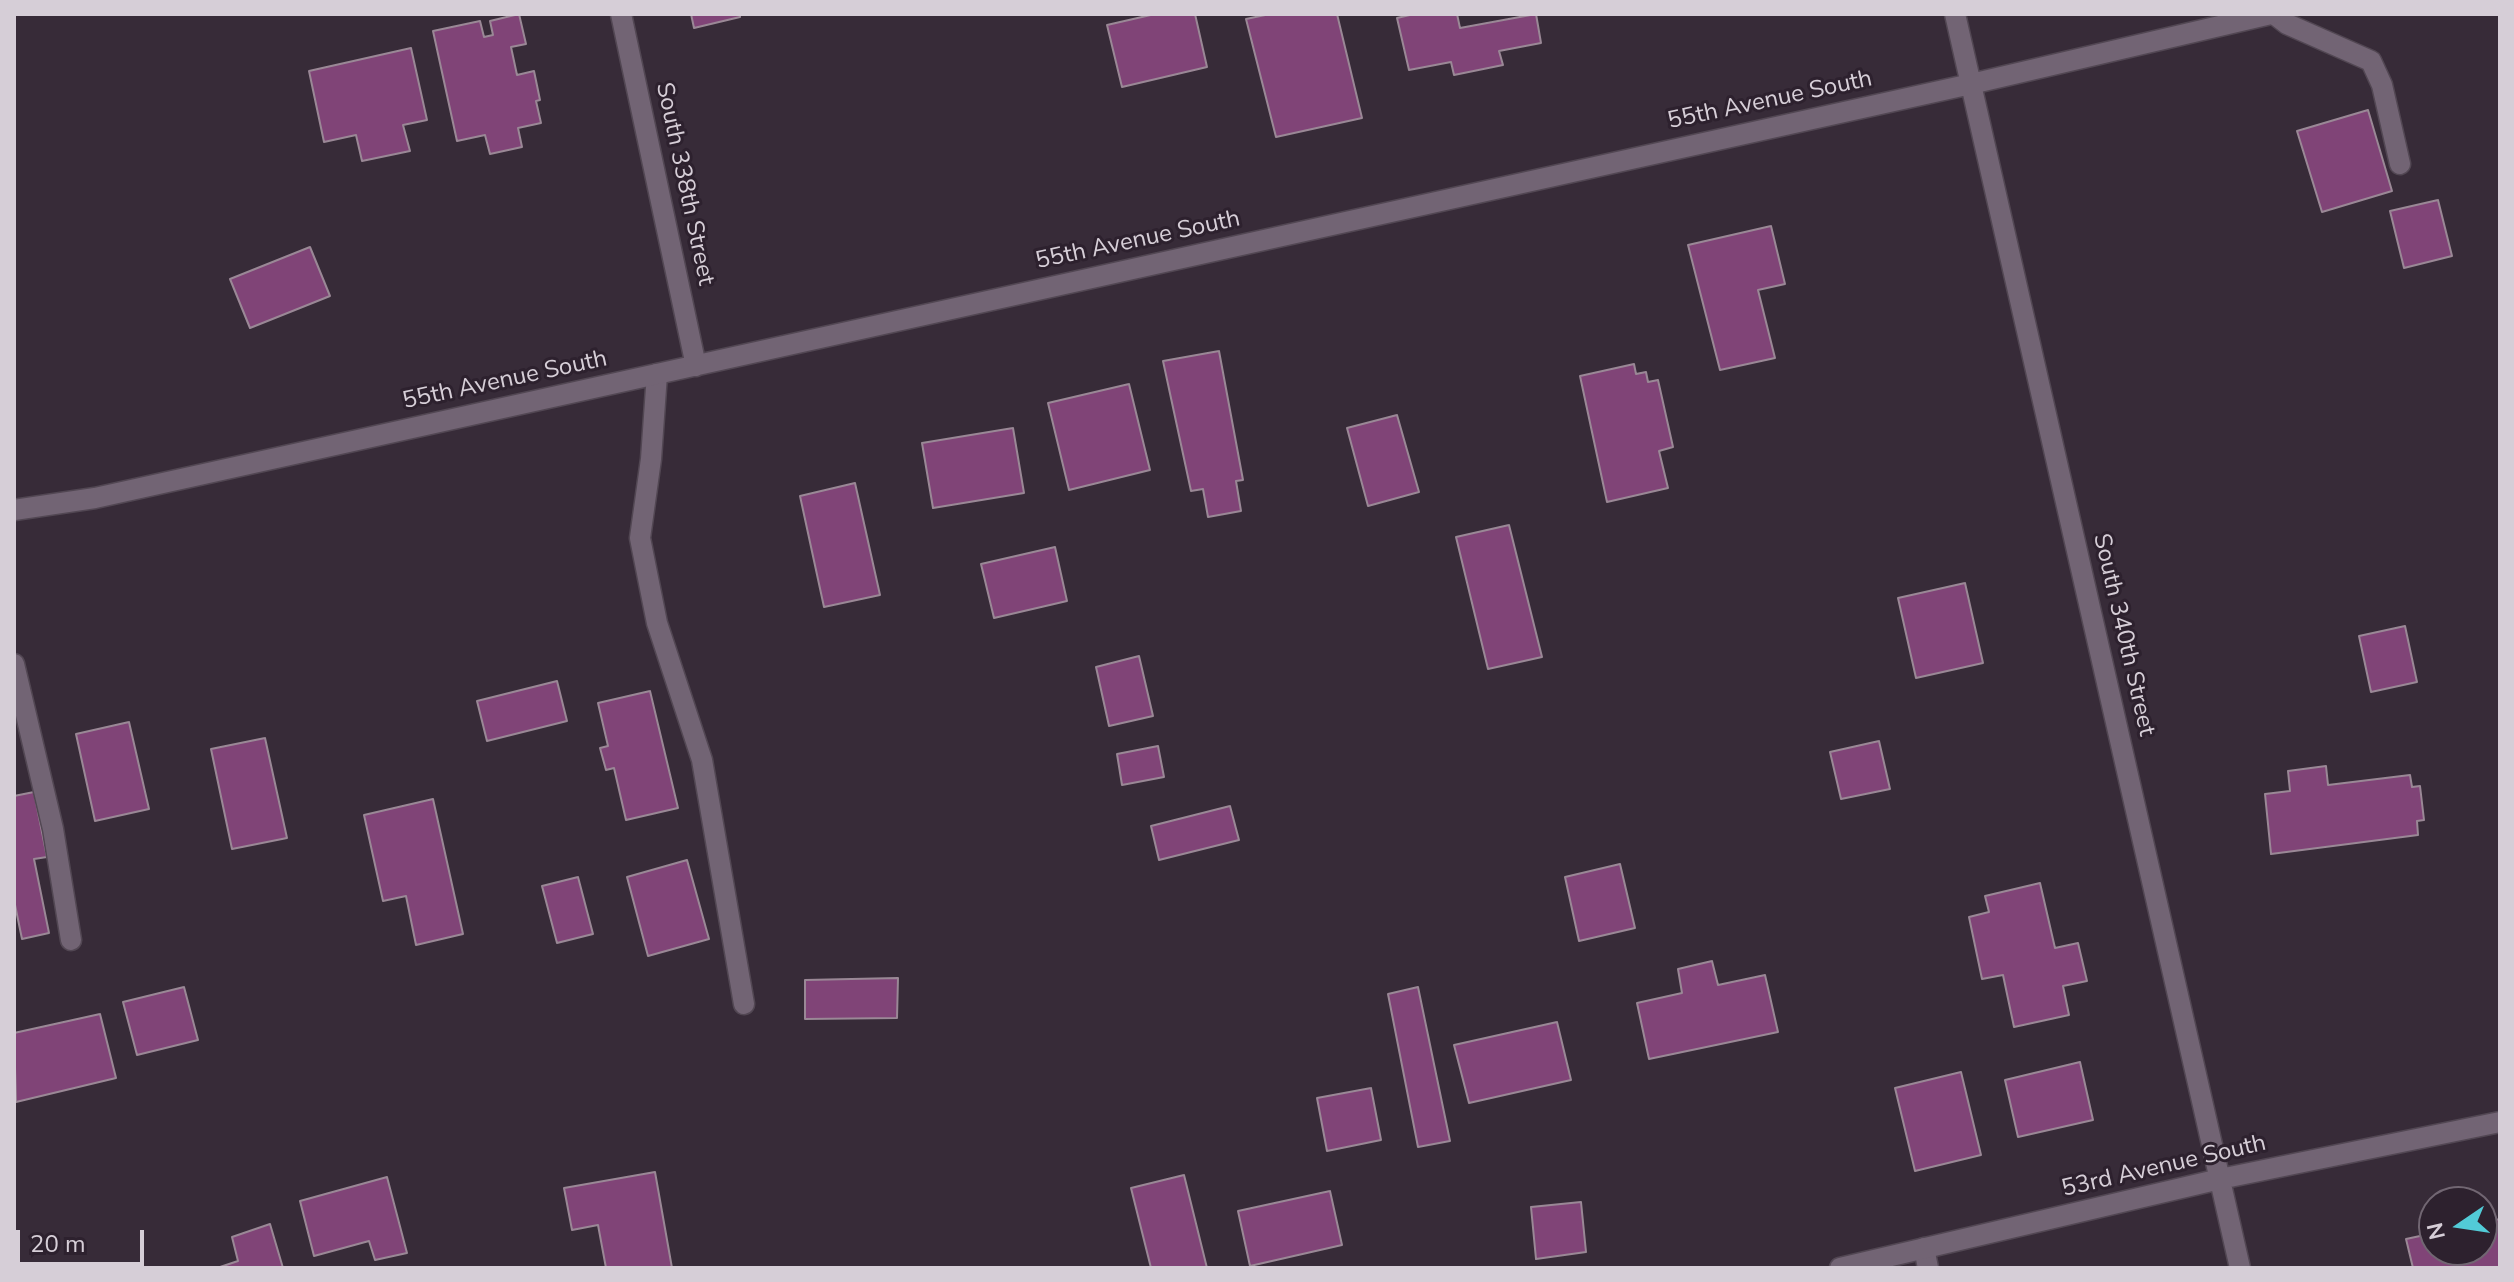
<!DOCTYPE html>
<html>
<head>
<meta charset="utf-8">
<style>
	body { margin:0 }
	#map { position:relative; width:2514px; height:1282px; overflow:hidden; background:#372b38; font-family:"Nunito Sans",sans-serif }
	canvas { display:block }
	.frame { position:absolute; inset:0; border:16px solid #d6ced7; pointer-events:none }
	.north { position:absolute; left:2418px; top:1186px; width:80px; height:80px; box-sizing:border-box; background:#2d212e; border:2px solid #716672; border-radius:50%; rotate:257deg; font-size:22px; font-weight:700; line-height:32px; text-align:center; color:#d6ced7 }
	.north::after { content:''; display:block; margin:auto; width:28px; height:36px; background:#52cbd7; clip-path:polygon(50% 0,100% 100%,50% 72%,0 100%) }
	.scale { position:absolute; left:16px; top:1230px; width:128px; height:36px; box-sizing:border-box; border:4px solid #d6ced7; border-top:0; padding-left:10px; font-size:24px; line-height:28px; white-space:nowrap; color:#d6ced7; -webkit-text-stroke:6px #2d212e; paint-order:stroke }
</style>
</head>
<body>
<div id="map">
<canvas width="2514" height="1282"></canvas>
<div class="frame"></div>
<div class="north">N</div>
<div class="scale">20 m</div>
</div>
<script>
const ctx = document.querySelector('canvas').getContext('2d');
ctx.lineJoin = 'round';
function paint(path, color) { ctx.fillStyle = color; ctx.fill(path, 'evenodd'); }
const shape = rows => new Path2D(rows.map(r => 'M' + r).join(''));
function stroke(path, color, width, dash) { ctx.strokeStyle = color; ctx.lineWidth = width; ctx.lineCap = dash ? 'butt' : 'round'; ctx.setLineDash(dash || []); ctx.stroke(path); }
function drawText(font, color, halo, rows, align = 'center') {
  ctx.font = font + ' "Nunito Sans",sans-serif'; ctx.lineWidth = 6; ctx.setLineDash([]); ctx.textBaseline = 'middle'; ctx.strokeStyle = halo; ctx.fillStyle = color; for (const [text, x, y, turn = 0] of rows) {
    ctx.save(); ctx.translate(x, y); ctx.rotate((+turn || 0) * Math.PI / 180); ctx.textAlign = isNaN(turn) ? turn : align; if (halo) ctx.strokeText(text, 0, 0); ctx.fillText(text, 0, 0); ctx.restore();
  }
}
const building = shape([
	[519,14,526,44,511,47,517,75,534,71,540,100,536,101,541,123,518,128,522,147,490,154,485,135,457,141,433,31,480,21,484,37,493,35,490,21,519,14],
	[691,14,740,14,740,17,694,28,691,14],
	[1155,14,1195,14,1207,67,1122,87,1107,25,1155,14],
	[1270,14,1337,14,1362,118,1276,137,1246,19,1270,14],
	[1414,14,1457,14,1460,28,1536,14,1541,43,1499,51,1503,65,1454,75,1451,62,1409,70,1397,18,1414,14],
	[411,48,427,120,403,125,410,151,362,161,356,135,324,142,309,71,411,48],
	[2368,110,2392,191,2322,212,2297,131,2368,110],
	[2438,200,2452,256,2404,268,2390,211,2438,200],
	[1771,226,1785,284,1758,290,1775,358,1720,370,1688,245,1771,226],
	[310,247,330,296,250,328,230,279,310,247],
	[1219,351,1243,480,1236,481,1241,511,1208,517,1203,489,1191,491,1163,361,1219,351],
	[1634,364,1636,374,1646,372,1648,382,1658,380,1673,447,1659,451,1668,488,1607,502,1580,376,1634,364],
	[1129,384,1150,470,1069,490,1048,403,1129,384],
	[1397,415,1419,492,1368,506,1347,428,1397,415],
	[1013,428,1024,493,933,508,922,443,1013,428],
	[855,483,880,595,824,607,800,496,855,483],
	[1509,525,1542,657,1488,669,1456,537,1509,525],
	[1055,547,1067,601,994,618,981,564,1055,547],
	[1965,583,1983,663,1916,678,1898,598,1965,583],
	[2405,626,2417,682,2371,692,2359,636,2405,626],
	[1139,656,1153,716,1109,726,1096,667,1139,656],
	[557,681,567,721,487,741,477,701,557,681],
	[650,691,678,808,626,820,614,768,606,770,600,748,608,746,598,703,650,691],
	[129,722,149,809,95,821,76,734,129,722],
	[265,738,287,838,232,849,211,749,265,738],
	[1879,741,1890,789,1841,799,1830,752,1879,741],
	[1158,746,1164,777,1122,785,1117,754,1158,746],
	[2326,766,2328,785,2410,775,2412,787,2420,786,2424,820,2417,821,2418,835,2271,854,2265,794,2290,791,2288,771,2326,766],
	[34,792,47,857,34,859,49,933,22,939,14,900,14,796,34,792],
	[433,799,463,934,416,945,406,896,383,901,364,815,433,799],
	[1230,806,1239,840,1159,860,1151,826,1230,806],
	[687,860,709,939,648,956,627,877,687,860],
	[1620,864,1635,928,1579,941,1565,877,1620,864],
	[578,877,593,934,557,943,542,886,578,877],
	[2040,883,2055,948,2078,943,2087,981,2063,986,2069,1015,2014,1027,2003,975,1982,979,1969,917,1989,912,1985,896,2040,883],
	[1712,961,1718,985,1765,975,1778,1032,1649,1059,1637,1003,1682,993,1678,969,1712,961],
	[898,978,897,1018,805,1019,805,980,898,978],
	[184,987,198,1040,137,1055,123,1002,184,987],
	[1418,987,1450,1141,1418,1147,1388,994,1418,987],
	[100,1014,116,1078,16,1102,14,1033,100,1014],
	[1557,1022,1571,1080,1469,1103,1454,1045,1557,1022],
	[2080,1062,2093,1120,2018,1137,2005,1080,2080,1062],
	[1961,1072,1981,1155,1915,1171,1895,1088,1961,1072],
	[1371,1088,1381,1140,1327,1151,1317,1098,1371,1088],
	[655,1172,672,1268,606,1268,598,1225,572,1230,564,1188,655,1172],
	[1184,1175,1207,1268,1151,1268,1131,1188,1184,1175],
	[387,1177,407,1253,375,1260,369,1241,314,1256,300,1201,387,1177],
	[1330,1191,1342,1245,1250,1266,1238,1211,1330,1191],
	[1581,1202,1586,1252,1536,1259,1531,1207,1581,1202],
	[2500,1219,2500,1268,2413,1268,2406,1239,2434,1233,2434,1250,2482,1250,2482,1223,2500,1219],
	[270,1224,283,1268,217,1268,238,1261,232,1237,270,1224]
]);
paint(building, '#804477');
stroke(building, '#9a8896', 2);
const lane = shape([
	[2274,14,2287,24,2371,61,2382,85,2400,164],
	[657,374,651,459,640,538,657,623,702,760,744,1004],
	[14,664,53,829,71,940],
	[1924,1248,1928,1268]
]);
const street = shape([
	[621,14,696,366],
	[1955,14,2240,1268],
	[14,510,95,498,1971,84,2271,14],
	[1840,1268,2220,1179,2500,1122]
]);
stroke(lane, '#524753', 23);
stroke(street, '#524753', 23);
stroke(lane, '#726474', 20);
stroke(street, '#726474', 20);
drawText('24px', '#d6ced7', '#2d212e', [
	["55th Avenue South",1770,101,-12],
	["South 338th Street",684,184,78],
	["55th Avenue South",1138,241,-12],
	["55th Avenue South",505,381,-12],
	["South 340th Street",2123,635,77],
	["53rd Avenue South",2164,1167,-13]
]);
</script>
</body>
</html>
